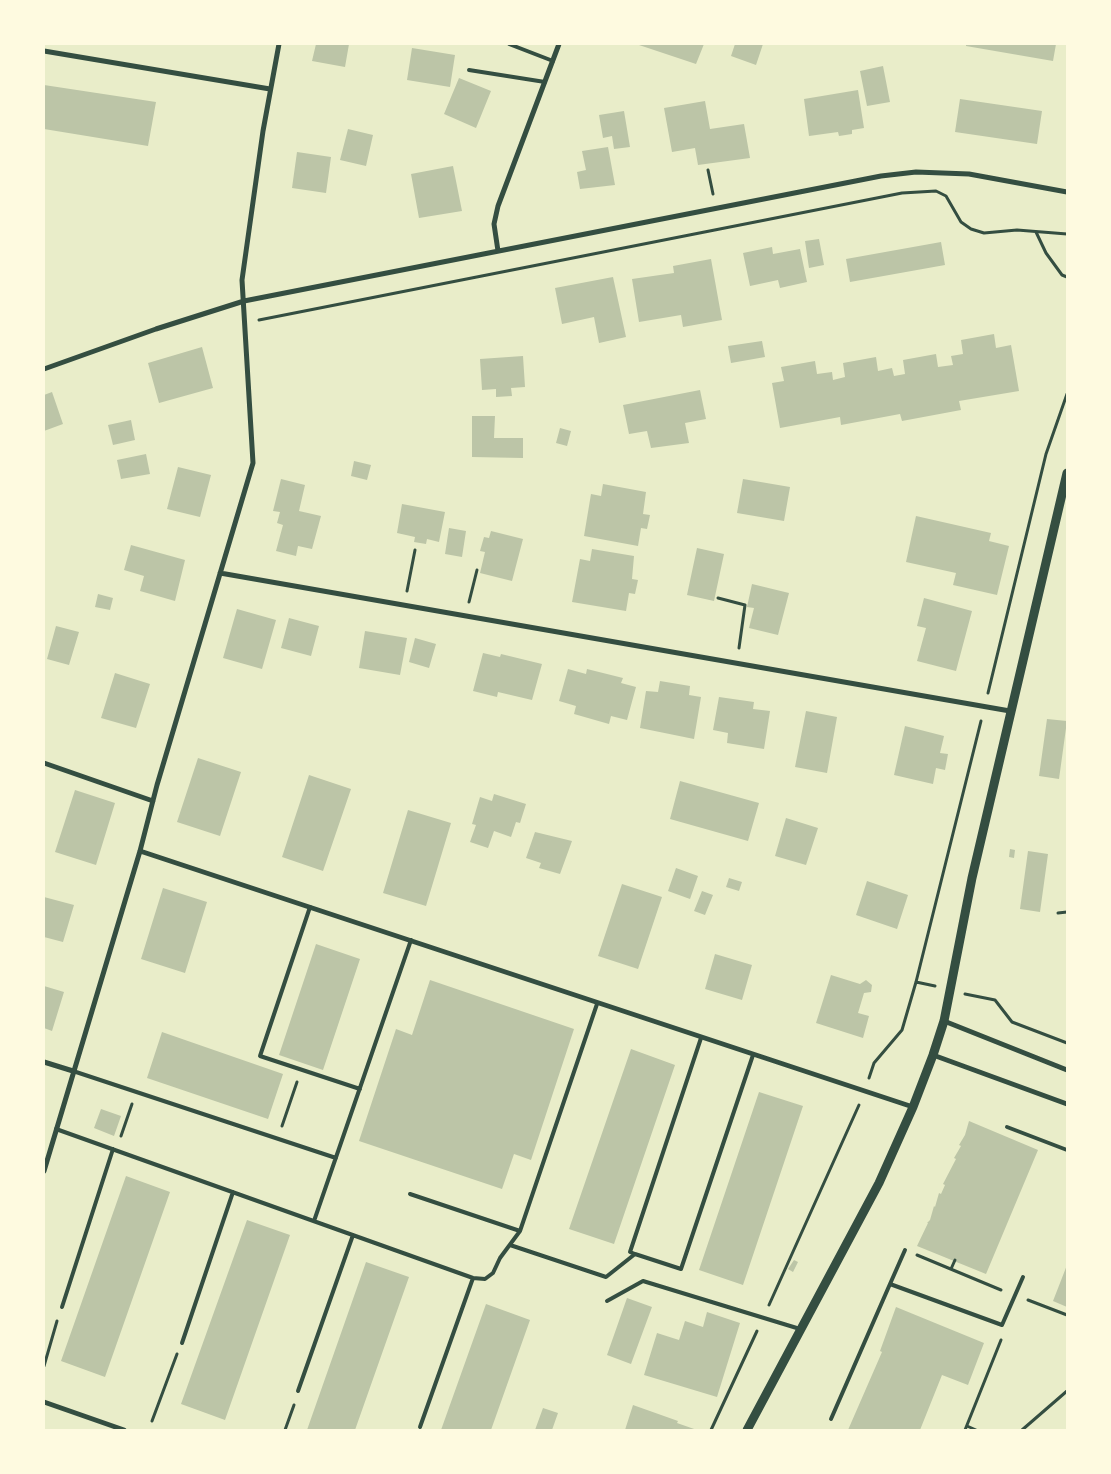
<!DOCTYPE html>
<html>
<head>
<meta charset="utf-8">
<style>
	body { margin:0 }
	#map { position:relative; width:1111px; height:1474px; overflow:hidden; background:#e9edc9; font-family:"Work Sans",sans-serif }
	canvas { display:block }
	.frame { position:absolute; inset:0; border:45px solid #fefae0; pointer-events:none }
</style>
</head>
<body>
<div id="map">
<canvas width="1111" height="1474"></canvas>
<div class="frame"></div>
</div>
<script>
const ctx = document.querySelector('canvas').getContext('2d');
ctx.lineJoin = 'round';
function paint(path, color) { ctx.fillStyle = color; ctx.fill(path, 'evenodd'); }
const shape = rows => new Path2D(rows.map(r => 'M' + r).join(''));
function stroke(path, color, width, dash) { ctx.strokeStyle = color; ctx.lineWidth = width; ctx.lineCap = dash ? 'butt' : 'round'; ctx.setLineDash(dash || []); ctx.stroke(path); }
paint(shape([
	[316,44,349,44,345,67,312,61],
	[636,44,704,44,696,64],
	[735,44,763,44,756,65,731,56],
	[966,44,1056,44,1053,61,966,46],
	[412,48,455,55,450,87,407,80],
	[883,66,890,102,867,106,860,71],
	[459,78,491,91,476,128,444,114],
	[44,85,156,102,148,146,44,129],
	[858,90,864,128,852,130,852,134,839,136,838,132,809,136,804,99],
	[960,99,1042,111,1037,144,955,132],
	[705,101,710,129,744,124,750,158,698,165,695,148,672,152,664,108],
	[624,111,630,147,614,149,612,136,603,138,599,115],
	[348,129,373,135,366,166,340,160],
	[608,147,615,185,580,189,577,172,586,170,582,151],
	[297,152,331,157,326,193,292,188],
	[453,166,462,211,419,218,411,174],
	[819,239,824,265,809,268,805,241],
	[941,242,945,265,850,282,846,259],
	[772,247,773,254,800,249,807,282,780,288,778,280,750,286,743,253],
	[711,259,722,320,683,327,681,315,639,322,632,279,674,273,673,266],
	[613,277,626,337,599,343,594,317,562,324,555,288],
	[994,334,996,348,1011,345,1019,391,959,401,961,410,902,421,900,414,841,425,840,417,780,428,772,383,784,381,781,367,815,361,817,374,832,372,833,380,845,377,843,363,876,357,878,371,892,368,894,376,905,374,903,360,936,354,938,367,953,365,951,356,963,354,961,340],
	[762,341,765,357,731,363,728,346],
	[202,347,213,388,159,403,148,363],
	[523,356,525,387,511,388,512,396,496,397,496,389,482,390,480,359],
	[700,390,706,419,685,423,689,443,651,448,647,431,629,434,623,405],
	[52,392,63,424,44,431,44,395],
	[472,416,495,416,494,438,523,438,523,458,472,457],
	[131,420,135,440,113,445,108,425],
	[560,428,571,431,567,446,556,443],
	[146,454,150,474,121,479,117,460],
	[354,461,371,465,367,480,351,476],
	[178,467,211,475,200,517,167,509],
	[281,479,305,485,299,511,321,516,312,549,298,546,296,556,276,551,283,525,277,523,280,512,273,511],
	[743,479,790,487,784,521,737,513],
	[603,484,646,492,643,514,650,515,647,529,641,528,638,546,584,536,591,494,601,496],
	[402,504,445,512,439,542,427,539,426,544,414,542,415,537,397,533],
	[916,516,991,533,989,541,1009,546,997,595,953,585,956,573,906,562],
	[449,528,466,531,462,557,445,554],
	[491,531,523,539,512,581,480,573,485,552,480,551,484,537,489,538],
	[131,545,185,560,175,601,140,591,144,576,124,570],
	[697,548,724,554,714,601,687,595],
	[592,549,634,556,632,579,638,580,635,594,629,593,626,611,572,602,580,559,590,561],
	[752,584,789,593,778,635,749,628,754,608,747,607],
	[98,594,113,598,110,610,95,607],
	[924,598,972,611,956,671,917,661,926,628,917,626],
	[237,609,276,620,262,669,223,658],
	[289,618,319,626,311,656,281,648],
	[56,626,79,632,69,665,47,659],
	[365,631,407,638,400,675,359,668],
	[415,638,436,644,429,668,409,662],
	[483,653,500,657,501,654,542,664,532,700,498,692,497,697,473,691],
	[568,669,586,674,587,669,623,678,621,683,636,687,627,720,611,716,609,724,574,714,576,706,559,701],
	[115,673,150,684,136,728,101,718],
	[660,681,690,686,689,695,701,697,694,739,640,728,646,691,658,692],
	[719,697,754,702,753,709,770,711,764,749,727,743,728,733,713,730],
	[806,711,837,717,827,773,795,767],
	[1047,719,1067,721,1059,779,1039,776],
	[905,726,944,736,940,753,948,754,945,770,936,768,933,784,894,775],
	[198,758,241,772,220,836,177,822],
	[309,775,351,789,323,871,282,857],
	[680,781,759,803,748,841,670,819],
	[75,790,115,803,96,865,55,852],
	[494,794,526,804,520,823,516,822,511,837,494,831,488,848,470,842,476,825,472,824,480,797,492,801],
	[408,810,451,823,426,906,383,893],
	[786,818,818,828,806,865,775,856],
	[535,832,572,841,560,874,539,868,541,863,526,858],
	[1010,849,1015,850,1014,858,1009,857],
	[1028,851,1048,854,1040,912,1020,909],
	[676,868,698,876,690,899,668,891],
	[729,878,742,882,739,891,726,887],
	[867,881,908,895,897,929,856,915],
	[622,884,662,897,638,969,598,956],
	[163,888,207,902,185,973,141,959],
	[702,891,713,895,705,915,694,911],
	[44,897,74,905,63,942,44,937],
	[316,944,360,959,323,1070,279,1055],
	[715,954,752,965,742,1000,705,989],
	[831,975,860,984,866,980,872,985,871,992,864,993,858,1013,869,1016,863,1038,816,1023],
	[430,980,574,1029,531,1160,514,1154,502,1189,359,1141,396,1029,412,1035],
	[44,986,64,992,52,1031,44,1028],
	[162,1032,283,1074,268,1119,147,1078],
	[631,1049,675,1065,614,1244,569,1229],
	[759,1092,803,1106,743,1285,699,1270],
	[101,1109,121,1116,114,1136,94,1128],
	[969,1121,1038,1150,986,1274,917,1246,928,1223,927,1223,930,1220,934,1206,935,1207,939,1193,941,1194,945,1185,943,1184,956,1159,954,1158,961,1146,959,1145,965,1135],
	[126,1176,170,1192,105,1377,61,1361],
	[247,1220,290,1235,225,1420,181,1404],
	[794,1260,798,1262,793,1272,788,1269],
	[366,1262,409,1277,355,1430,307,1430],
	[1067,1265,1067,1307,1053,1301],
	[627,1298,652,1307,631,1364,607,1355],
	[486,1304,530,1320,491,1430,441,1430],
	[896,1307,984,1343,968,1385,942,1375,920,1430,848,1430,882,1352,880,1351],
	[707,1312,740,1323,717,1397,644,1375,657,1333,679,1340,685,1321,703,1327],
	[633,1405,678,1421,677,1423,697,1430,625,1430],
	[543,1408,558,1413,552,1430,535,1430]
]), '#bcc5a7');
stroke(shape([
	[708,170,713,194],
	[1036,232,1046,253,1062,275,1067,277],
	[259,320,902,193,936,191,946,196,961,222,971,229,984,233,1017,230,1067,234],
	[407,591,415,550],
	[718,598,745,605,739,648],
	[469,602,477,570],
	[988,693,1046,454,1067,394],
	[1058,913,1067,912],
	[916,982,935,986],
	[965,994,995,1000,1012,1022,1067,1043],
	[869,1078,874,1063,902,1030,916,982,981,721],
	[282,1126,297,1082],
	[121,1136,132,1104],
	[917,1255,1001,1290],
	[951,1269,955,1260],
	[1028,1300,1067,1315],
	[769,1305,859,1105],
	[44,1366,57,1321],
	[152,1421,177,1354],
	[967,1426,976,1430],
	[285,1430,294,1405],
	[711,1430,757,1331],
	[965,1430,1001,1340],
	[1022,1430,1067,1391]
]), '#344e41', 3);
stroke(shape([
	[509,44,553,61],
	[469,70,545,82],
	[310,907,260,1056,360,1089],
	[701,1038,630,1252,635,1254,681,1269,753,1055],
	[73,1071,336,1158],
	[1007,1127,1067,1150],
	[56,1129,473,1278,485,1279,493,1273,500,1258,520,1231],
	[410,1194,520,1231,597,1004],
	[314,1221,411,940],
	[510,1245,606,1277,635,1254],
	[890,1284,905,1250],
	[607,1301,643,1281,800,1329],
	[62,1307,113,1149],
	[182,1343,233,1192],
	[298,1391,353,1235],
	[831,1419,890,1284,1002,1325,1023,1277],
	[420,1427,473,1278]
]), '#344e41', 4);
stroke(shape([
	[44,51,270,89],
	[498,251,494,224,498,206,559,44],
	[44,369,156,329,244,301,881,176,916,172,969,174,1067,192],
	[220,573,1010,711],
	[44,763,153,801],
	[140,851,913,1107],
	[944,1021,1067,1070],
	[933,1055,1067,1104],
	[44,1062,73,1071],
	[44,1171,140,851,157,785,253,463,242,280,263,131,279,44],
	[44,1402,124,1430]
]), '#344e41', 5);
stroke(shape([
	[747,1430,879,1183,913,1107,933,1055,944,1021,972,878,1067,473]
]), '#344e41', 9);
</script>
</body>
</html>
